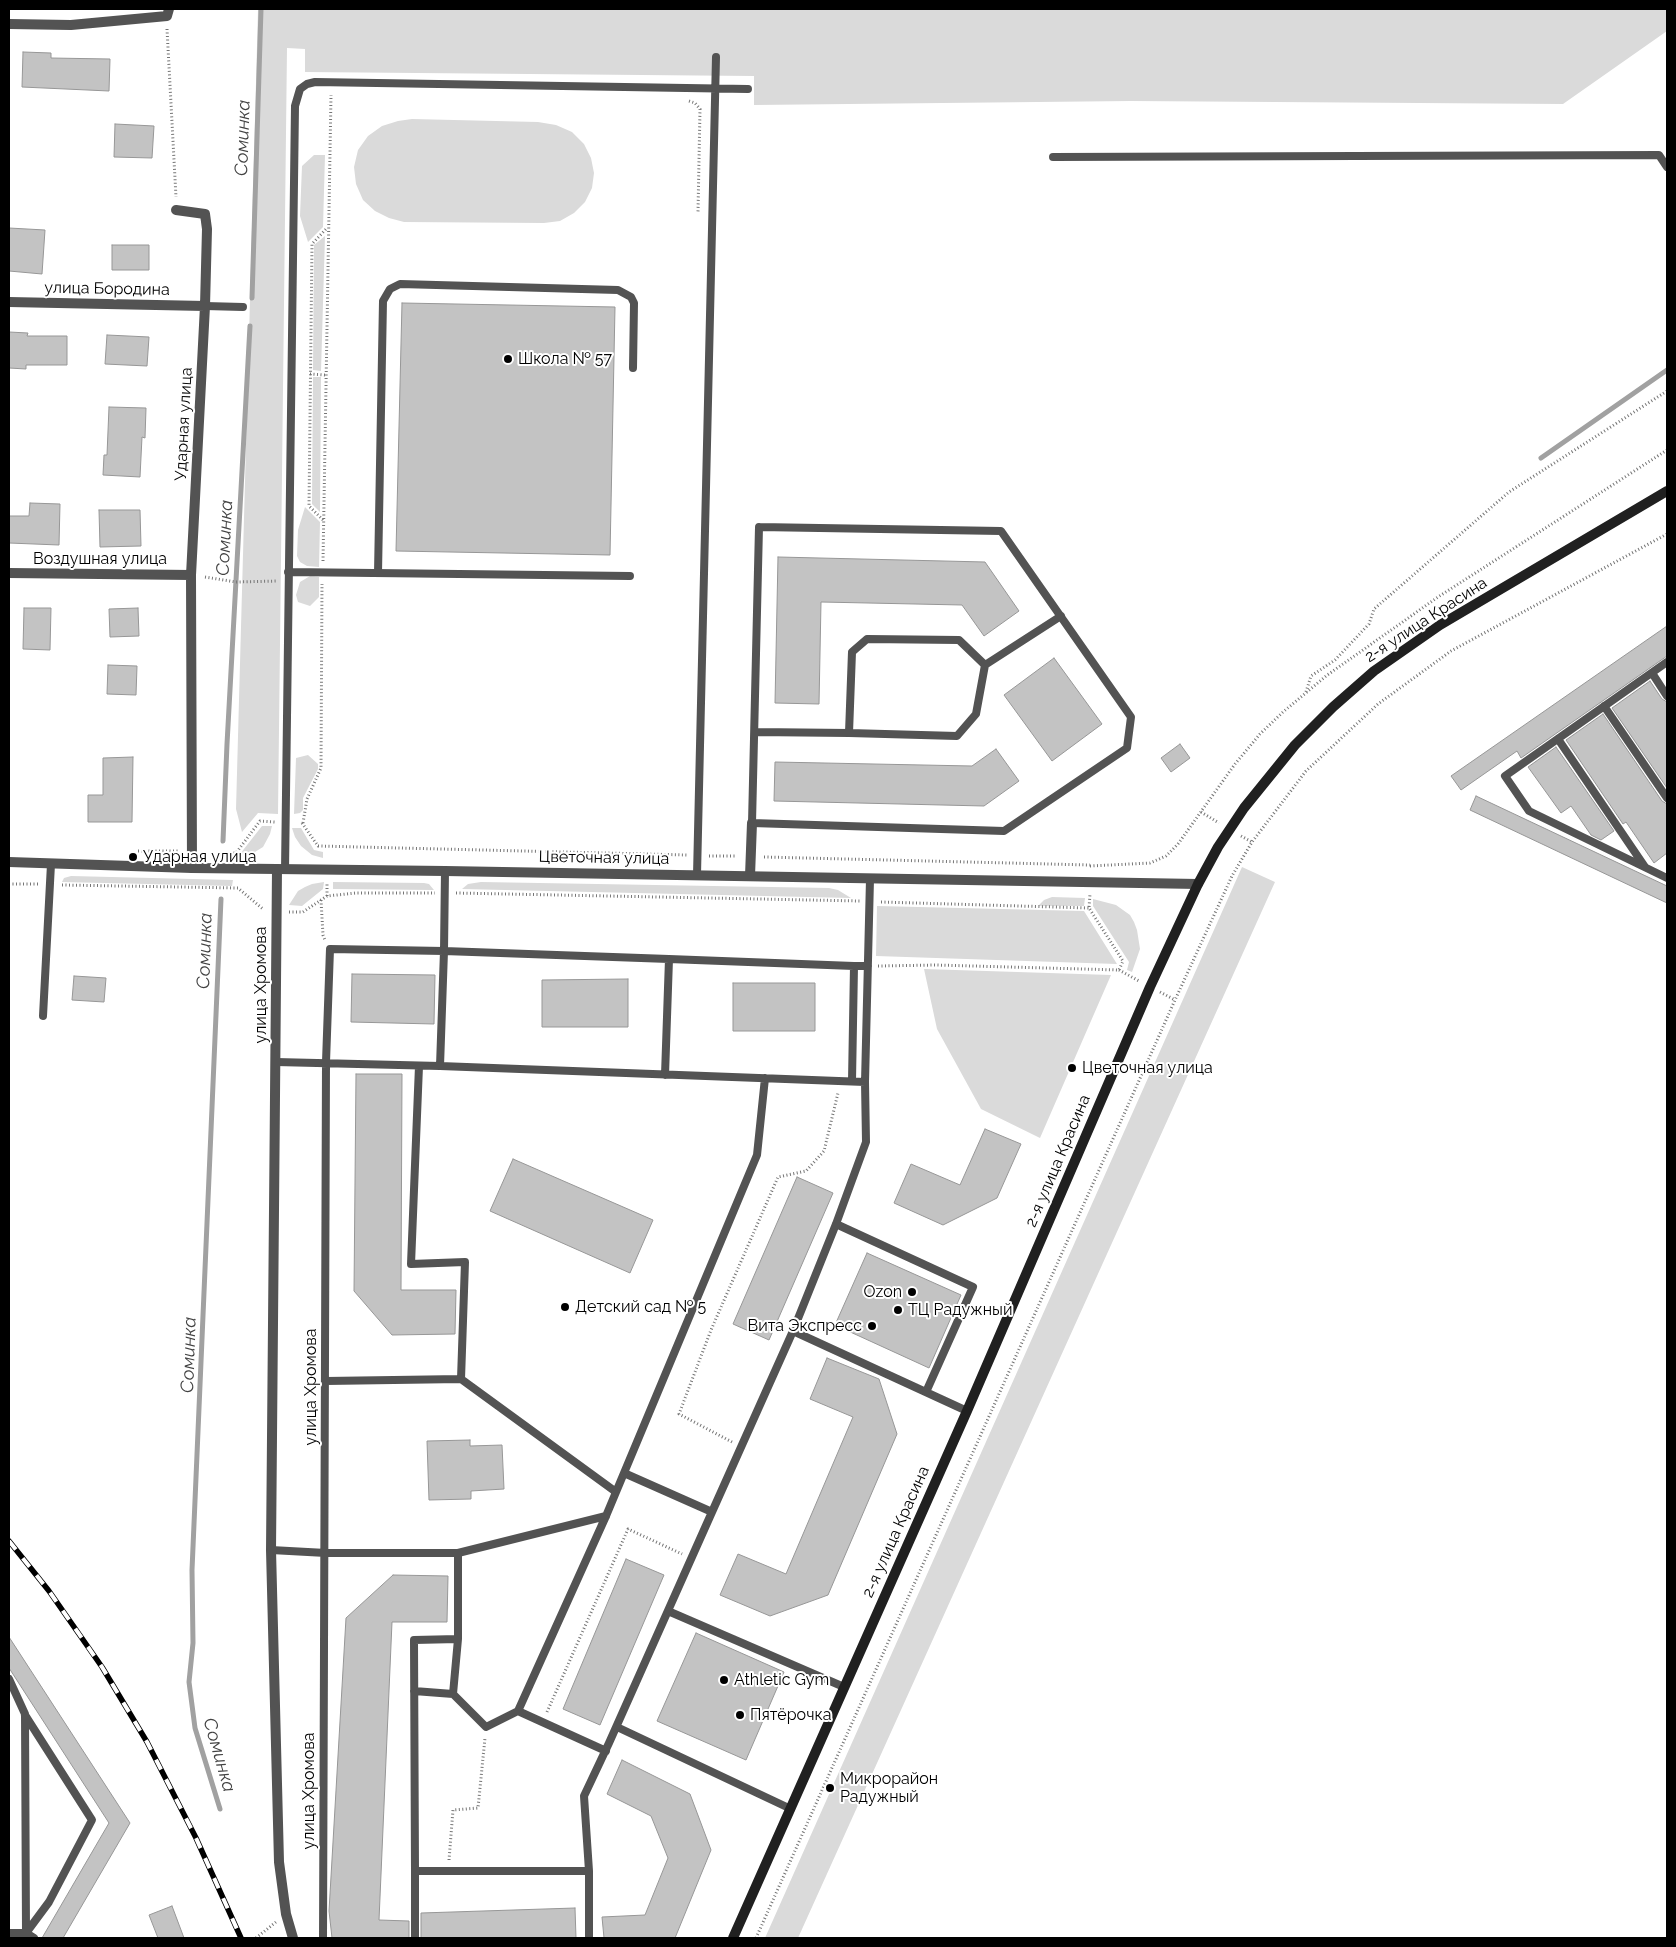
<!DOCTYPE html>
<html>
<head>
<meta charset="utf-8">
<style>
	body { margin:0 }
	#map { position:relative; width:1676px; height:1947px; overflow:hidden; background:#fff; font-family:Raleway,sans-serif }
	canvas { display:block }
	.frame { position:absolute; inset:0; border:10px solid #000; pointer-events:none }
</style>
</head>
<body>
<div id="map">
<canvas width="1676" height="1947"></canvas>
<div class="frame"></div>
</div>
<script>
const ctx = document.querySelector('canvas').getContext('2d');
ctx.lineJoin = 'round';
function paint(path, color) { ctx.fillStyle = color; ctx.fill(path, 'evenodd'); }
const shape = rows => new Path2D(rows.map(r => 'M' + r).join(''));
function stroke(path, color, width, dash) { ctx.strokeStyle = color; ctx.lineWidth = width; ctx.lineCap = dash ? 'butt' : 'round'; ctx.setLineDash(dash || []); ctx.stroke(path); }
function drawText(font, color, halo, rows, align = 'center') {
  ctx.font = font + ' Raleway,sans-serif'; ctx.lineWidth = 4; ctx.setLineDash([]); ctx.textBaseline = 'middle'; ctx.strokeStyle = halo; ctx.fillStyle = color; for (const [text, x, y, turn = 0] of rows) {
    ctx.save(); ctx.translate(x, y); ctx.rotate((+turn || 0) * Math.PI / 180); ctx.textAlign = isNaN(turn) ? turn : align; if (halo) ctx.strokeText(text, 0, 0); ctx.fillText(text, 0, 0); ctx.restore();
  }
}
paint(shape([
	[258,9,1667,9,1667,31,1563,104,1131,101,754,105,754,76,305,72,305,49,287,48,278,814,258,813,242,832,236,809],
	[412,119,538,122,556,125,572,132,584,144,591,158,594,173,592,188,585,202,574,213,560,221,544,223,404,222,389,218,375,211,363,200,356,184,354,167,358,150,368,136,382,126,398,121],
	[314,155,325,155,323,227,308,242,300,216,302,166],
	[325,236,321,371,313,370,314,245],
	[313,377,321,377,320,512,312,504],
	[305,507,320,522,319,567,307,566,300,562,297,556,298,530],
	[310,576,319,577,319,597,310,606,298,602,296,595,300,582],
	[308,755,318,764,318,769,303,798,303,810,300,813,294,814,296,758],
	[262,826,272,826,270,834,263,847,250,855,240,854],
	[292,828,301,828,314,850,323,852,323,858,312,855,301,846,295,837],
	[1242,867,1275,882,798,1938,765,1938],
	[71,876,233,880,232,886,62,882,64,878],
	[324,882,323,889,302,906,289,905,298,891,305,887,312,884],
	[333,882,424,883,429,884,434,890,333,889],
	[481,882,829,888,838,890,851,898,462,889,468,884],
	[1052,897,1085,898,1084,906,1038,906,1044,900],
	[1093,899,1116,905,1130,915,1134,922,1137,930,1140,949,1132,972,1127,970,1129,962,1093,906],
	[877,906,1084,911,1117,964,876,956],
	[924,969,1111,975,1040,1138,981,1109,937,1029]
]), '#dadada');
stroke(shape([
	[252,298,261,9],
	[1541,458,1667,370],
	[223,841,227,744,250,326],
	[220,1809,195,1728,189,1682,193,1643,192,1570,221,899]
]), '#a1a1a1', 5);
const building = shape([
	[23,52,51,53,51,58,110,59,109,91,22,87,23,52],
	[115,124,154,126,152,158,114,157,115,124],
	[9,228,45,230,42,274,9,271,9,228],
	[112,245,149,245,149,270,112,270,112,245],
	[402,303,615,307,610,555,396,551,402,303],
	[9,332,28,333,27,336,67,336,67,365,26,365,26,369,9,368,9,332],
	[107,335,149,337,147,366,105,364,107,335],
	[109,407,146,408,145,438,142,437,140,477,103,475,104,455,107,455,109,407],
	[30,503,60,504,59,545,9,543,9,516,29,516,30,503],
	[99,510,140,510,141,546,100,547,99,510],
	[778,557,985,562,1019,611,984,636,962,605,821,602,819,704,775,703,778,557],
	[24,608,51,608,50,650,23,649,24,608],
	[138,608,139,636,110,637,109,609,138,608],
	[1667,626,1667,656,1521,758,1517,751,1461,790,1451,776,1667,626],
	[1054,658,1102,724,1052,761,1004,695,1054,658],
	[108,665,137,666,136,695,107,694,108,665],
	[1650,681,1662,699,1667,702,1667,788,1612,708,1650,681],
	[1603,714,1662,801,1667,804,1667,853,1654,863,1626,822,1623,824,1566,740,1603,714],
	[1180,744,1190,758,1171,772,1161,758,1180,744],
	[1556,747,1614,831,1601,840,1591,835,1571,806,1561,813,1528,767,1556,747],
	[996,749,1019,781,984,806,774,801,775,762,972,766,996,749],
	[133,757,132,822,88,822,88,795,103,795,103,758,133,757],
	[1476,796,1667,886,1667,903,1470,810,1476,796],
	[352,974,435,975,434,1024,351,1022,352,974],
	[74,976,106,978,104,1002,72,1000,74,976],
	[628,979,628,1027,542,1027,542,980,628,979],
	[733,983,815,983,815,1031,733,1031,733,983],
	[356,1074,402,1074,401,1290,456,1290,455,1334,392,1335,354,1291,356,1074],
	[985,1129,1021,1144,997,1198,943,1225,894,1203,911,1164,960,1185,985,1129],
	[513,1159,653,1220,630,1273,490,1211,513,1159],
	[797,1177,833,1193,769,1340,733,1324,797,1177],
	[867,1253,961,1295,929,1368,835,1325,867,1253],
	[827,1358,879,1379,897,1434,828,1595,770,1616,720,1595,738,1554,786,1574,853,1417,810,1399,827,1358],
	[470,1440,470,1446,502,1445,504,1489,471,1491,471,1499,429,1500,427,1441,470,1440],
	[626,1559,664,1575,600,1725,563,1709,626,1559],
	[393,1575,448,1576,447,1622,392,1622,379,1920,409,1921,409,1938,332,1938,329,1911,346,1618,393,1575],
	[696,1633,784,1672,746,1760,657,1721,696,1633],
	[9,1637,130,1823,63,1938,42,1938,109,1823,9,1668,9,1637],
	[622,1760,690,1794,711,1850,675,1938,604,1938,602,1917,645,1915,668,1858,651,1816,607,1794,622,1760],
	[172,1906,184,1938,158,1938,149,1915,172,1906],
	[575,1908,576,1938,421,1938,421,1913,575,1908]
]);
paint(building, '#c3c3c3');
stroke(building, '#979797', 1);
stroke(shape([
	[167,29,176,197],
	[689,101,695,103,700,109,698,212],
	[310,374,325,375],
	[323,520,309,506,312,244,327,228],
	[323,561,331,95],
	[205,577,236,582,278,581],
	[1306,692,1311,676,1335,660,1369,624,1374,609,1509,492,1667,391],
	[1201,812,1219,823],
	[302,823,318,846,687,855],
	[303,823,307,799,321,768,322,584],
	[1241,836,1252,842],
	[138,851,179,851],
	[230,853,236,853,260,821,275,822],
	[709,856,737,856],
	[764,857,1090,865],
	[1090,866,1150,863,1166,856,1178,844,1235,764,1260,734,1283,712,1326,676,1438,597,1667,450],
	[9,884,38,884],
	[62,885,238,888,263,909],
	[456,893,860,901],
	[327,896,327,882],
	[321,900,323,935,325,940],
	[881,902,1089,908],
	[289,912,303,912,327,896,356,893,435,893],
	[878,966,936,965,1119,970,1123,961,1089,908,1090,894],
	[1119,970,1139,981],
	[1160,992,1175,1000],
	[732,1442,679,1414,711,1330,778,1177,806,1171,824,1151,838,1093],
	[547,1712,628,1529,682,1554],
	[449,1860,453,1810,478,1808,485,1738],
	[256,1938,276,1922],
	[756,1938,1175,1000,1232,876,1252,842,1306,771,1378,704,1451,651,1667,534]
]), '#757575', 3, [1, 2.5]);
stroke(shape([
	[1053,157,1659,155,1667,167],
	[205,306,243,307],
	[759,527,1001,531,1131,717,1127,748,1004,831,752,823,759,527],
	[288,572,630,576],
	[378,573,383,301,390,289,400,284,618,290,631,297,634,303,633,368],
	[1667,662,1505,776,1529,811,1667,878],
	[1652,673,1667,696],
	[1604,706,1667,798],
	[755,732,849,733,852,652,867,639,959,640,985,665,1061,616],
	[849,733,957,736,976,714,985,665],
	[1558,739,1645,867],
	[285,870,295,106,300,89,307,84,315,82,748,89],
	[697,875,716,57],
	[43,1016,51,864],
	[276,1062,440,1066,865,1082],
	[440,1066,444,951,445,871],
	[665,1075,669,959,854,966],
	[852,1081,854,966,868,966],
	[836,1224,973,1287,926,1392],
	[793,1331,967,1411],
	[461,1379,616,1492],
	[326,1381,461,1379,465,1262,411,1264,419,1066],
	[712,1512,793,1331,836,1224,866,1142,865,1082,870,879],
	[271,1550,326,1553,458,1553,458,1639,414,1640,415,1871,589,1871,589,1938],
	[458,1553,606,1516],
	[668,1611,844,1687],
	[9,1679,25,1714,26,1933],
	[414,1691,453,1694,458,1639],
	[453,1694,486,1727,518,1711],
	[25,1715,92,1820,49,1902,26,1933],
	[617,1727,791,1809],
	[606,1751,518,1711,606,1516,757,1155,765,1078],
	[415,1871,415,1938],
	[589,1871,584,1796,609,1743,712,1512,624,1473],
	[9,1933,26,1933,34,1938],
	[323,1938,326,1062,330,949,444,951,669,959]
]), '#535353', 8);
stroke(shape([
	[9,24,71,25,167,16,169,9],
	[176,210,205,214,207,229,205,306,191,575,192,868],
	[9,302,205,306],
	[9,573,191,575],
	[277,869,271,1550,279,1862,286,1914,293,1938],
	[750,876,752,823]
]), '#535353', 10);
stroke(shape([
	[9,862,192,868,445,871,1198,884]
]), '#535353', 10);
stroke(shape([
	[733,1938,967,1411,1150,987,1198,884,1218,847,1244,808,1295,745,1333,707,1374,671,1440,625,1667,491]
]), '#202020', 10);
const rail = shape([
	[9,1541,49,1591,102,1667,147,1742,196,1838,241,1938]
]);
stroke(rail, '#000', 5.5);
stroke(rail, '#fff', 4, [11]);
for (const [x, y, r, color] of [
	[508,359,5,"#000"],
	[133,857,5,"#000"],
	[1072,1068,5,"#000"],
	[912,1292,5,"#000"],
	[565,1307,5,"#000"],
	[898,1310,5,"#000"],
	[872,1326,5,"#000"],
	[724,1680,5,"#000"],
	[740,1715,5,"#000"],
	[830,1788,5,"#000"]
]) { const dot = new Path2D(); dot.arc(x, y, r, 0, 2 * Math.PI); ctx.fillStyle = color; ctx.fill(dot); stroke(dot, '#fff', 2); }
drawText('16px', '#000', '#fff', [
	["улица Бородина",107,289,1],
	["Ударная улица",184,424,-87],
	["Воздушная улица",100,559],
	["2-я улица Красина",1426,620,-33],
	["Цветочная улица",604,858,1],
	["улица Хромова",261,985,-90],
	["2-я улица Красина",1058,1161,-67],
	["улица Хромова",311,1387,-90],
	["2-я улица Красина",896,1532,-66],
	["улица Хромова",309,1791,-90]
]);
drawText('16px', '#000', '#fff', [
	["Школа № 57",518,359],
	["Ударная улица",143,857],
	["Цветочная улица",1082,1068],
	["Ozon",902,1292,"right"],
	["Детский сад № 5",575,1307],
	["ТЦ Радужный",908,1310],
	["Вита Экспресс",862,1326,"right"],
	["Athletic Gym",734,1680],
	["Пятёрочка",750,1715],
	["Микрорайон",840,1779],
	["Радужный",840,1797]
], 'left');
drawText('italic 18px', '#424242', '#fff', [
	["Соминка",243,138,-88],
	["Соминка",225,538,-87],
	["Соминка",205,951,-88],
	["Соминка",189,1355,-88],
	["Соминка",219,1755,74]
]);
</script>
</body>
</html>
